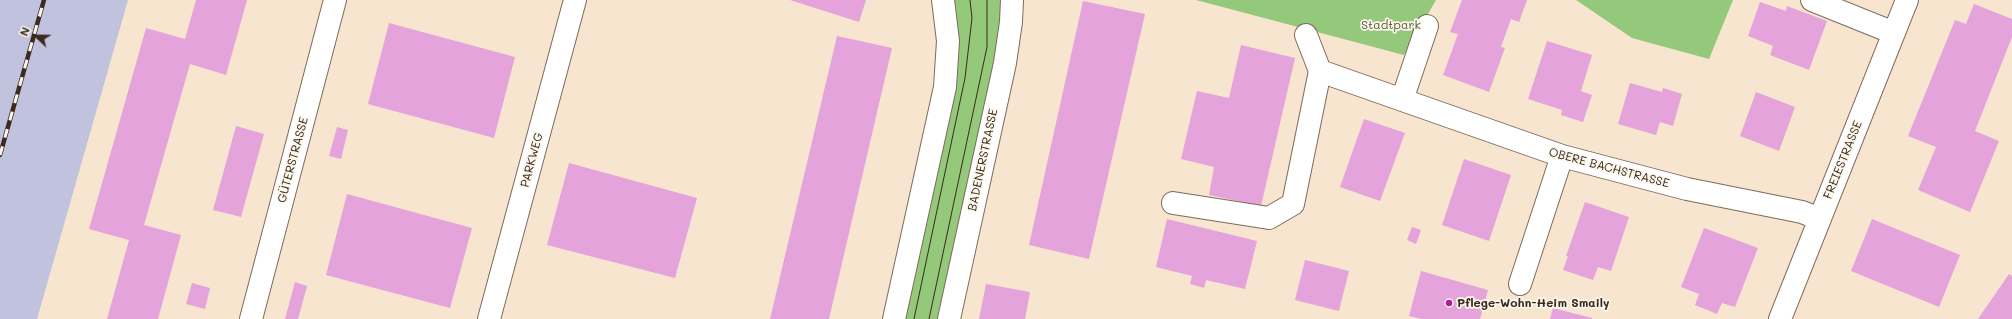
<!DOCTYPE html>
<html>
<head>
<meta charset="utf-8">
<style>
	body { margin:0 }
	#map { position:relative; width:2012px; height:319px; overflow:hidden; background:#f7e5cf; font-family:Mali,sans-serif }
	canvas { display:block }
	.north { position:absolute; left:16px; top:16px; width:40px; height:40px; -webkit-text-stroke:3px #fbf7ec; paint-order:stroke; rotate:292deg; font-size:11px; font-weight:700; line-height:16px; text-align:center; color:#3b2a1e }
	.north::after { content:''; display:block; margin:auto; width:14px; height:18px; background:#3b2a1e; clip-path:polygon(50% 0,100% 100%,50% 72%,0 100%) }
</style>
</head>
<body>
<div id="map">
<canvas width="2012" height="319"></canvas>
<div class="north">N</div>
</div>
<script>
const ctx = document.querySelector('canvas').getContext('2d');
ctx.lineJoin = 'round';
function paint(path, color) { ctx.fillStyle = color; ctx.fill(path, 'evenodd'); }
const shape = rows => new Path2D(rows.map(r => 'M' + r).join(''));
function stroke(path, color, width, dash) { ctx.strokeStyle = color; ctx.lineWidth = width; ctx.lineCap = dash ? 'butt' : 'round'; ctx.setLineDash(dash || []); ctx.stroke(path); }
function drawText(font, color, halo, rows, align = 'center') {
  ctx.font = font + ' Mali,sans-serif'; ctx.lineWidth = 3.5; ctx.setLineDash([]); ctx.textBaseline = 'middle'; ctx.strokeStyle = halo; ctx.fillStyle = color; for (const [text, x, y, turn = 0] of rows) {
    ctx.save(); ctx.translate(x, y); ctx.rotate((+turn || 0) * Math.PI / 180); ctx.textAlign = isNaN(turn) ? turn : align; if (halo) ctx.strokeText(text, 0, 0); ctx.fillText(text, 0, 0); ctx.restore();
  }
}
paint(shape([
	[0,0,128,0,37,319,0,319]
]), '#c1c2dd');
paint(shape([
	[953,0,1002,0,1002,16,997,56,937,319,905,319,959,48],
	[1196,0,1436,0,1404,55],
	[1576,0,1733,0,1709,59,1632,38]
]), '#94c87a');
paint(shape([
	[196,0,247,0,226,75,190,64,144,225,181,235,158,319,107,319,129,240,89,229,146,28,185,39],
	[790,0,866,0,859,22],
	[1462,0,1527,0,1519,22,1511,19,1501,47,1505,48,1489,92,1443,75,1458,34,1450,32],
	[1083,1,1145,14,1089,259,1029,245],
	[1760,2,1786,11,1787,6,1827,21,1809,70,1770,55,1773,46,1748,36],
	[1974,4,2012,19,2012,37,1975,131,1999,141,1970,212,1918,190,1936,147,1908,136,1955,20,1966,24],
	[389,23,515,57,494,138,368,104],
	[837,36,892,48,829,319,770,319],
	[1547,41,1592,55,1581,91,1592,95,1583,122,1561,115,1562,110,1528,99],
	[1241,45,1295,58,1261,206,1209,195,1214,167,1181,159,1197,91,1229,98],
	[1630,83,1662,92,1663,88,1682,94,1673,126,1660,122,1656,135,1618,124],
	[1756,92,1795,107,1779,151,1740,136],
	[1364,119,1405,133,1380,201,1340,187],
	[236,126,264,134,241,217,213,210],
	[337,127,348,130,341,159,329,156],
	[1464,159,1511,175,1489,241,1442,225],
	[569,163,697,198,675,278,547,245],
	[347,194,472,228,450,308,326,275],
	[1585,202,1629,217,1611,271,1598,267,1593,280,1563,270,1568,256,1566,256],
	[1167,219,1257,241,1245,289,1206,280,1204,288,1190,284,1192,276,1156,267],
	[1872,219,1960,255,1939,307,1851,271],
	[1412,227,1421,230,1416,244,1407,240],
	[1704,228,1758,248,1735,307,1722,303,1717,314,1695,305,1699,294,1681,287],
	[1305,260,1349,271,1339,311,1295,300],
	[1421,271,1488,290,1480,319,1421,319,1409,316],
	[2009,274,2012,276,2012,319,1978,319],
	[295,282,307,286,298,319,285,319],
	[192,283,210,288,205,309,186,304],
	[986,284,1030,292,1025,319,979,319],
	[1553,308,1592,318,1592,319,1550,319]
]), '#e4a3db');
const minor = shape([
	[1812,0,1894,33],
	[1320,71,1562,156,1687,189,1802,212,1820,219],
	[1402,100,1427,26],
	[1173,203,1269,218,1293,204,1320,71,1306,35],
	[1520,284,1562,156],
	[251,319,335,0],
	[489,319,575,0],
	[1780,319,1907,0]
]);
const major = shape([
	[894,319,945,87,948,41,943,0],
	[949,319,1005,63,1011,22,1012,0]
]);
stroke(minor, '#7d6b5c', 24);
stroke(major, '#7d6b5c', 24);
stroke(minor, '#fff', 22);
stroke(major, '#fff', 22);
stroke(shape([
	[914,319,965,78,972,18,970,0],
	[929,319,987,47,987,0]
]), '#3b2a1e', 1);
const rail = shape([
	[0,155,44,0]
]);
stroke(rail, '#3b2a1e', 4.5);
stroke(rail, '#fbf7ec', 3, [9]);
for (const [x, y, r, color] of [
	[1449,303,4,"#b5179e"]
]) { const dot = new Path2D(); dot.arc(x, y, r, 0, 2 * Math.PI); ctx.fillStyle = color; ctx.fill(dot); stroke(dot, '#fbf7ec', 1.5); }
drawText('12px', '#56593a', '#fbf7ec', [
	["Stadtpark",1391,25]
]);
drawText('12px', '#3b2a1e', '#fbf7ec', [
	["GÜTERSTRASSE",293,160,-75],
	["PARKWEG",532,160,-75],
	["BADENERSTRASSE",983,160,-78],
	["FREIESTRASSE",1843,160,-68],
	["OBERE BACHSTRASSE",1609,168,15]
]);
drawText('bold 12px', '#3b2a1e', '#fbf7ec', [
	["Pflege-Wohn-Heim Smaily",1457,303]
], 'left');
</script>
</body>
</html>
